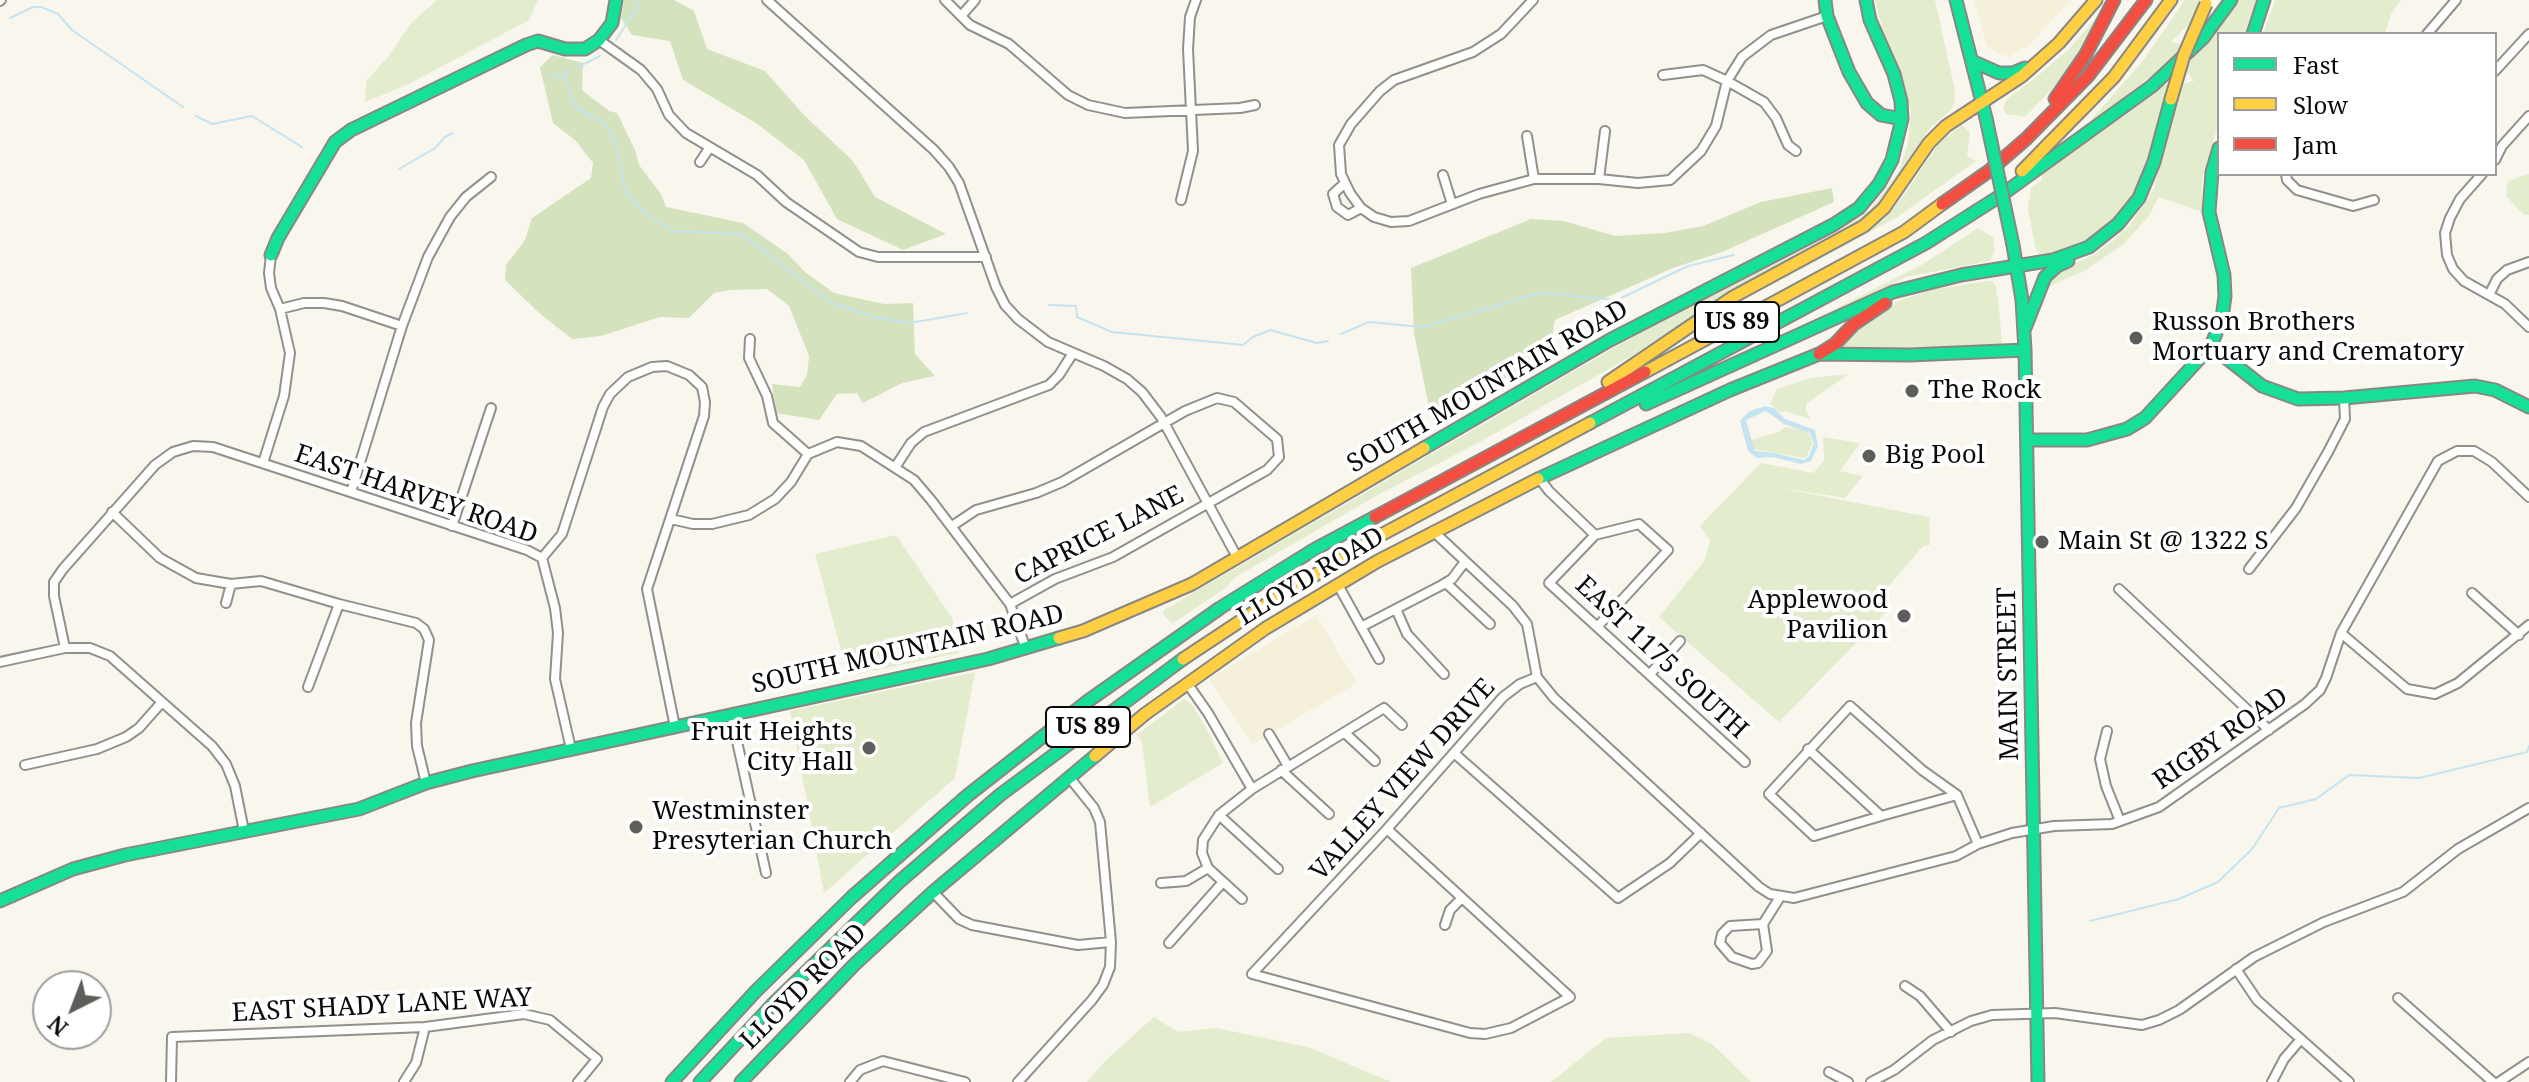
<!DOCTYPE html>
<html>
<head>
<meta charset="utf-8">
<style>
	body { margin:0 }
	#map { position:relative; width:2529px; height:1082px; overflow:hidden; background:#f9f6ed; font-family:"Noto Serif",serif }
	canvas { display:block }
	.legend { position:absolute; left:2217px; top:32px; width:280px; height:144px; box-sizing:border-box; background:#fff; border:2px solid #9d9d9d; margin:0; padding:10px 14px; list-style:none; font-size:24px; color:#0a0a0a }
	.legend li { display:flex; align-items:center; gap:16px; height:40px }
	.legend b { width:40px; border:2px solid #9d9d9d }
	.north { position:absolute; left:32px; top:970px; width:80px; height:80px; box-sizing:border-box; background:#fff; border:2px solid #9d9d9d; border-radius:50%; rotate:222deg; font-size:22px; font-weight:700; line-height:32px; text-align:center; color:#0a0a0a }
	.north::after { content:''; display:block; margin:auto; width:28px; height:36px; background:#5e5d59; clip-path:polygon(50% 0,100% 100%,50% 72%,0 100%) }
</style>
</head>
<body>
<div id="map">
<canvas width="2529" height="1082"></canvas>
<ul class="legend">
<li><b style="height:10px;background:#16e098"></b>Fast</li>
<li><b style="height:10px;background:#ffcf43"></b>Slow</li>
<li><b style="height:10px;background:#f24e42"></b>Jam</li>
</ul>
<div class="north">N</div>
</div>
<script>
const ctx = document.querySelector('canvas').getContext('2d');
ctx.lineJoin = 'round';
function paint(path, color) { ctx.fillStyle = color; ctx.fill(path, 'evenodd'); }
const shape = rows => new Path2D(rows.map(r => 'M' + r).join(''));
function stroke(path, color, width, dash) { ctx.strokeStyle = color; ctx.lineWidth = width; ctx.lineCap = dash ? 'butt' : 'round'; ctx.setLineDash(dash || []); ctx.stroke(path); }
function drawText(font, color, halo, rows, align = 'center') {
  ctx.font = font + ' "Noto Serif",serif'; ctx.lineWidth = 8; ctx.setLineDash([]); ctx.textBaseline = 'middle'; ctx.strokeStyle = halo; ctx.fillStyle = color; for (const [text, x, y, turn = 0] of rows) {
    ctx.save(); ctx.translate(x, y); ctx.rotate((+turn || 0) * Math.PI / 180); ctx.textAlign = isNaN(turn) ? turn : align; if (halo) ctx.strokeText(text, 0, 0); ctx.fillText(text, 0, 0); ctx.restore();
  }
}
paint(shape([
	[1974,0,2071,0,2028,46,2010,56,2002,55,1987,46],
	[1316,615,1357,683,1253,744,1209,679]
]), '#f5f0da');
paint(shape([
	[437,0,538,0,529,20,407,85,365,102,366,81,388,57,411,23],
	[1875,0,1935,0,1955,91,1954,100,1956,100,1951,110,1929,129,1884,199,1854,226,1738,288,1628,358,1478,443,1376,496,1234,578,1227,587,1172,624,1163,614,1164,610,1653,325,1832,235,1870,210,1899,171,1908,143,1911,112,1904,81,1883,30],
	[2185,0,2201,0,2190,23,2171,42,2183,44,2180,54,2082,130,2142,62],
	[2238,0,2257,0,2247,34,2219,34,2219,122,2202,179,2202,212,2159,197,2148,217,2125,243,2086,270,2048,287,2050,281,2065,268,2093,255,2111,242,2129,226,2147,200,2154,188,2181,84,2194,81,2186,71,2191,60],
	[2275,0,2401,0,2391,14,2385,34,2263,34],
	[2100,13,2075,59,2050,91,2025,117,2006,114,2003,107,2007,99,2035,78,2068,50],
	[2165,83,2168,86,2150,158,2132,198,2102,231,2079,245,2041,257,2035,246,2028,209,2031,188,2042,180,2041,176,2055,163],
	[1962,125,1970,132,1967,156,1976,161,1897,217,1770,287,1861,235,1883,220,1901,199,1940,142],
	[2529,174,2529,215,2524,215,2506,196,2508,181],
	[1978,228,1993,237,1995,251,1990,261,1906,277,1731,362,1923,264],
	[1988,281,1993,281,1996,287,1999,307,2002,344,1996,348,1920,352,1839,350,1860,328,1898,301,1936,289],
	[1849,374,1807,403,1805,409,1810,419,1785,411,1781,413,1770,404,1777,389,1811,378],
	[1785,427,1805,430,1810,435,1813,442,1807,456,1803,458,1754,449,1751,440,1779,432],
	[1823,437,1860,443,1840,471,1863,476,1845,498,1775,487,1929,517,1930,545,1923,546,1874,603,1885,613,1779,722,1659,617,1705,560,1710,540,1700,526,1761,463,1813,473,1824,461],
	[896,535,952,618,959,653,848,676,815,554],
	[975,672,955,778,824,893,790,711],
	[1184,699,1191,703,1210,735,1223,763,1150,807,1142,742,1137,735],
	[1154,1017,1178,1032,1216,1028,1308,1047,1391,1082,1087,1082,1105,1061],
	[1689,1033,1712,1044,1751,1082,1551,1082,1606,1038]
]), '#e3edce');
paint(shape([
	[624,0,674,0,694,11,707,49,765,71,805,116,853,161,875,197,946,234,903,250,837,219,804,160,756,123,683,80,670,41,632,35,621,18],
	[553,55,583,63,582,90,609,111,617,113,635,150,639,165,661,194,666,207,743,223,788,254,805,272,834,293,884,304,913,303,915,354,935,376,902,383,863,403,857,393,837,394,819,420,776,413,772,384,800,387,807,375,809,356,789,306,767,289,730,290,714,293,689,318,660,317,601,336,572,339,538,312,505,280,506,265,525,240,532,218,591,178,593,163,576,141,553,123,540,67],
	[1832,188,1834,202,1722,252,1673,268,1555,320,1549,355,1449,408,1429,407,1414,333,1411,268,1531,219,1564,221,1615,236,1664,233,1703,226,1761,202]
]), '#d4e3bd');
paint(shape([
	[1765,406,1774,408,1785,419,1815,430,1818,446,1811,461,1801,464,1772,457,1757,458,1748,451,1740,421,1748,412],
	[1766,411,1784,424,1810,433,1814,443,1809,456,1804,460,1774,453,1755,451,1746,420]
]), '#c6e4f0');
stroke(shape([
	[10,18,33,7,41,7,58,14,72,30,183,107],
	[616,40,636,9,637,0],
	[580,66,600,56],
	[570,67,564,75,575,107,604,123,616,142,625,191,646,214,673,231,741,234,832,303,873,317,910,323,967,313],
	[551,76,561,75],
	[196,116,212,124,252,116,302,147],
	[399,169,435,148,445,137,453,133],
	[1049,305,1076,306,1077,317,1112,332,1243,345,1253,337,1270,330,1317,343,1328,341],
	[1341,334,1369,322,1423,327,1540,293,1617,300,1688,266,1734,255],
	[2090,921,2179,899,2218,882,2252,849,2279,808,2316,799,2349,775,2419,778,2527,752,2529,746]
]), '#c6e4f0', 2);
const street = shape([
	[767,0,934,150,949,167,959,183,996,287,1005,305,1018,319,1048,342,1104,366,1127,379,1142,392,1161,417,1237,557],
	[945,0,970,25,1009,44,1068,95,1088,105,1125,113,1240,108,1255,105],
	[1533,0,1501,34,1473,52,1394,80,1380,91,1351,124,1339,145,1341,174,1350,193,1361,208,1374,217,1391,222,1409,221,1479,194,1534,179,1599,179,1638,183,1670,180,1701,151,1716,126,1727,81,1742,57,1771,35,1827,16],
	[0,1,1,0],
	[961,16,975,0],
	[2427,34,2456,0],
	[599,40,641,70,657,89,669,115,686,133,757,175,786,202,859,252,878,257,986,257],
	[2495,71,2529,34],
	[1663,75,1703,70,1727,81,1764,102,1776,118,1788,145,1796,151],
	[1527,136,1534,179],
	[2495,160,2502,146,2529,116],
	[700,162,710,147],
	[2286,174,2287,180,2297,190,2353,206,2374,200],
	[2482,174,2460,199,2450,218,2445,233,2447,255,2453,269,2464,281,2505,304,2529,327],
	[1443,175,1452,204],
	[1599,179,1605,131],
	[1345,183,1333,194,1337,207,1348,215,1361,208],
	[1181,200,1193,151,1188,49,1190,17,1196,0],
	[2489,295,2497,279,2507,270,2529,262],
	[280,309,304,303,324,303,342,306,402,326],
	[750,339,749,358,767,396,773,423,808,454],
	[263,463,284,396,290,353,280,309,271,288,269,273,271,255],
	[896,466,911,443,924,432,1049,385,1059,375,1073,353],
	[1539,478,1549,491,1595,535],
	[351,492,402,326,428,257,450,217,466,197,491,177],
	[112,512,160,558,196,578,231,584,261,581,339,604,416,623,424,629,429,640,416,723,417,746,426,783],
	[671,519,693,524,712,524,749,515,775,499,791,482,808,454,837,442,861,446,914,480,931,500,1010,604,1026,649],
	[452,526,491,408],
	[952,526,976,510,1036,493,1062,482,1185,411,1217,398,1234,402,1277,439,1279,457,1267,470,1113,557,1055,579,1010,604],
	[1433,531,1513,606,1527,624,1537,677,1554,698,1759,887,1770,894,1794,898,1956,856,1978,844,2012,833,2054,826,2112,824,2159,807,2305,704,2320,690,2326,678,2341,633,2438,461,2457,451,2474,451,2492,462,2529,497],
	[542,558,562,534,603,407,610,394,628,377,652,367,667,366,689,375,702,387,705,402,704,416,647,589,675,727],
	[2249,569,2296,508,2328,452,2345,419,2344,398],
	[1446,583,1490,624],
	[1338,585,1379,659],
	[2119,589,2269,730],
	[2472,593,2519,635],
	[226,603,231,584],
	[1396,609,1407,634,1444,674],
	[1598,626,1668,550,1639,524,1595,535,1549,583,1745,762],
	[1361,627,1442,585,1452,579,1464,563],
	[2341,633,2407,689,2435,694,2458,683,2529,625],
	[65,648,54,596,54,582,63,569,155,465,173,452,193,446,213,447,527,550,542,558,555,608,558,633,555,679,571,749],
	[0,662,65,648,90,648,110,656,212,746,226,764,235,786,244,831],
	[1650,674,1680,641],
	[1187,683,1208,713,1252,789],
	[308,687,339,604],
	[731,714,766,873],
	[2107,731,2100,759,2106,786,2120,821],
	[1345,733,1375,761],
	[1269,734,1288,766],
	[1808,749,1881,816,1957,795],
	[1454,753,1618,898,1670,863,1701,833],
	[25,765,97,749,126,737,139,728,162,702],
	[1281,770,1329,814],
	[1219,815,1278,869],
	[1881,816,1814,836,1769,794,1850,706,1922,770,1957,795,1978,844],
	[1387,829,1570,997,1511,1028,1485,1034,1470,1033,1252,974,1387,829,1503,697,1520,684,1537,677],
	[1161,883,1186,881,1208,868],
	[933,892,959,919,972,925,1078,945,1111,942],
	[1242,899,1208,868,1202,853,1203,840,1219,815,1252,789,1384,708,1402,725],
	[1763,924,1767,951,1758,963,1752,964,1732,957,1720,943,1722,934,1730,926,1763,924,1780,897],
	[1445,925,1450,910,1462,898],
	[1169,943,1223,882],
	[2236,969,2257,1000,2349,1082],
	[1905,986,1920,996,1951,1032],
	[2398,998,2493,1082],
	[1829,1072,1848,1082],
	[171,1082,172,1037,425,1027,524,1014,550,1020,597,1059,578,1082],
	[404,1082,416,1063,425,1027],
	[850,1082,860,1070,883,1061,965,1082],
	[1018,1082,1092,1000,1103,985,1110,967,1111,942,1100,822,1094,808,1069,777],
	[1871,1082,1894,1070,1933,1040,1971,1021,1992,1015,2055,1013,2142,1025,2159,1020,2179,1010,2254,957,2324,922,2403,892,2458,849,2529,808],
	[2272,1082,2284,1059,2301,1039],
	[2499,1082,2529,1062]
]);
const fast = shape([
	[1825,0,1827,16,1849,72,1867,103,1881,115,1902,119],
	[1956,0,1986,118],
	[2253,34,2264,0],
	[1974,62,1999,73,2013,73,2025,68],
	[2013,245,2022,300,2025,350,2038,1082],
	[271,255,278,238,335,142,351,130,526,45,538,41,565,49,585,49,599,40,612,23,616,0],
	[2025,328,2045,277,2057,266,2068,261],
	[2211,346,2262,386,2298,399,2344,398,2475,386,2495,390,2529,407],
	[1646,404,1893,292,1961,275,2053,260,2089,247,2118,224,2139,198,2154,162,2171,99],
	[1590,423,1926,243,2000,196,2152,86,2203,38,2231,0],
	[2027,440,2087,440,2127,429,2145,418,2211,346,2222,318,2225,296,2224,275,2209,212,2212,172,2219,148],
	[1424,448,1610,340,1833,225,1859,208,1879,184,1892,160,1902,119,1901,101,1894,74,1870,20,1866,0],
	[1538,479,1730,390,1819,354,1910,355,2025,350],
	[0,901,73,869,125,855,359,809,426,783,472,771,988,659,1059,638],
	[672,1082,756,991,852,897,967,796,1088,701,1220,608,1315,549,1375,517],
	[700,1082,772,1005,899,882,1000,795,1183,659],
	[741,1082,855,964,933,892,1095,756]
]);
const slow = shape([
	[2022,171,2114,77,2171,0],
	[1645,372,1904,232,1942,204],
	[1608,382,1733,297,1864,226,1884,208,1929,143,1946,126,2022,76,2059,43,2096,0],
	[1059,638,1083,631,1192,584,1424,448],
	[1183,659,1254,612,1381,535,1590,423],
	[1095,756,1145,714,1266,628,1378,561,1538,479]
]);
const jam = shape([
	[2055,99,2086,54,2114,0],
	[1942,204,1989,171,2026,139,2088,76,2146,0],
	[1819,354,1835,344,1854,324,1885,303],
	[1375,517,1645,372]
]);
stroke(street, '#92908c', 12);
stroke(fast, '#888783', 15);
stroke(slow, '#888783', 15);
stroke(jam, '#888783', 15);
stroke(street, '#fefefc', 8);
stroke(fast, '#16e098', 11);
stroke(slow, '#ffcf43', 11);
stroke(jam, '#f24e42', 11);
const fastBridge = shape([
	[1986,118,2013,245]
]);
const slowBridge = shape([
	[2171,99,2184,55,2206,4]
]);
stroke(fastBridge, '#888783', 15, []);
stroke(slowBridge, '#888783', 15, []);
stroke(fastBridge, '#16e098', 11);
stroke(slowBridge, '#ffcf43', 11);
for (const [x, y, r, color] of [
	[2136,338,8,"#5e5d59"],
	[1912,391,8,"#5e5d59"],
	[1869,456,8,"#5e5d59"],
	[2042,542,8,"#5e5d59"],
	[1904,616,8,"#5e5d59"],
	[869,748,8,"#5e5d59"],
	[636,827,8,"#5e5d59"]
]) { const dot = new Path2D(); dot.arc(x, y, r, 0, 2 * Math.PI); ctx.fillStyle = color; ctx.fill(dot); stroke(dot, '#fff', 3); }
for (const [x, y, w] of [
	[1737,322,84],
	[1088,727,84]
]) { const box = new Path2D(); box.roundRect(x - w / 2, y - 20, w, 40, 6); ctx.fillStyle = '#fff'; ctx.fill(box); stroke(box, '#0a0a0a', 2); }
drawText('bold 24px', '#0a0a0a', null, [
	["US 89",1737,322],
	["US 89",1088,727]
]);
drawText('26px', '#0a0a0a', '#fff', [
	["Russon Brothers",2152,323],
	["Mortuary and Crematory",2152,353],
	["The Rock",1928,391],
	["Big Pool",1885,456],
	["Main St @ 1322 S",2058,542],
	["Applewood",1888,601,"right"],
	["Pavilion",1888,631,"right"],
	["Fruit Heights",853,733,"right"],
	["City Hall",853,763,"right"],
	["Westminster",652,812],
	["Presyterian Church",652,842]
], 'left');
drawText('26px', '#0a0a0a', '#fff', [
	["SOUTH MOUNTAIN ROAD",1488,387,-30],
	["EAST HARVEY ROAD",416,495,19],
	["CAPRICE LANE",1099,536,-27],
	["LLOYD ROAD",1311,577,-31],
	["SOUTH MOUNTAIN ROAD",908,650,-13],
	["EAST 1175 SOUTH",1661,658,43],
	["MAIN STREET",2009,674,-91],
	["RIGBY ROAD",2221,739,-35],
	["VALLEY VIEW DRIVE",1403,780,-48],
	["LLOYD ROAD",804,987,-45],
	["EAST SHADY LANE WAY",382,1006,-3]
]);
</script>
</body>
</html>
